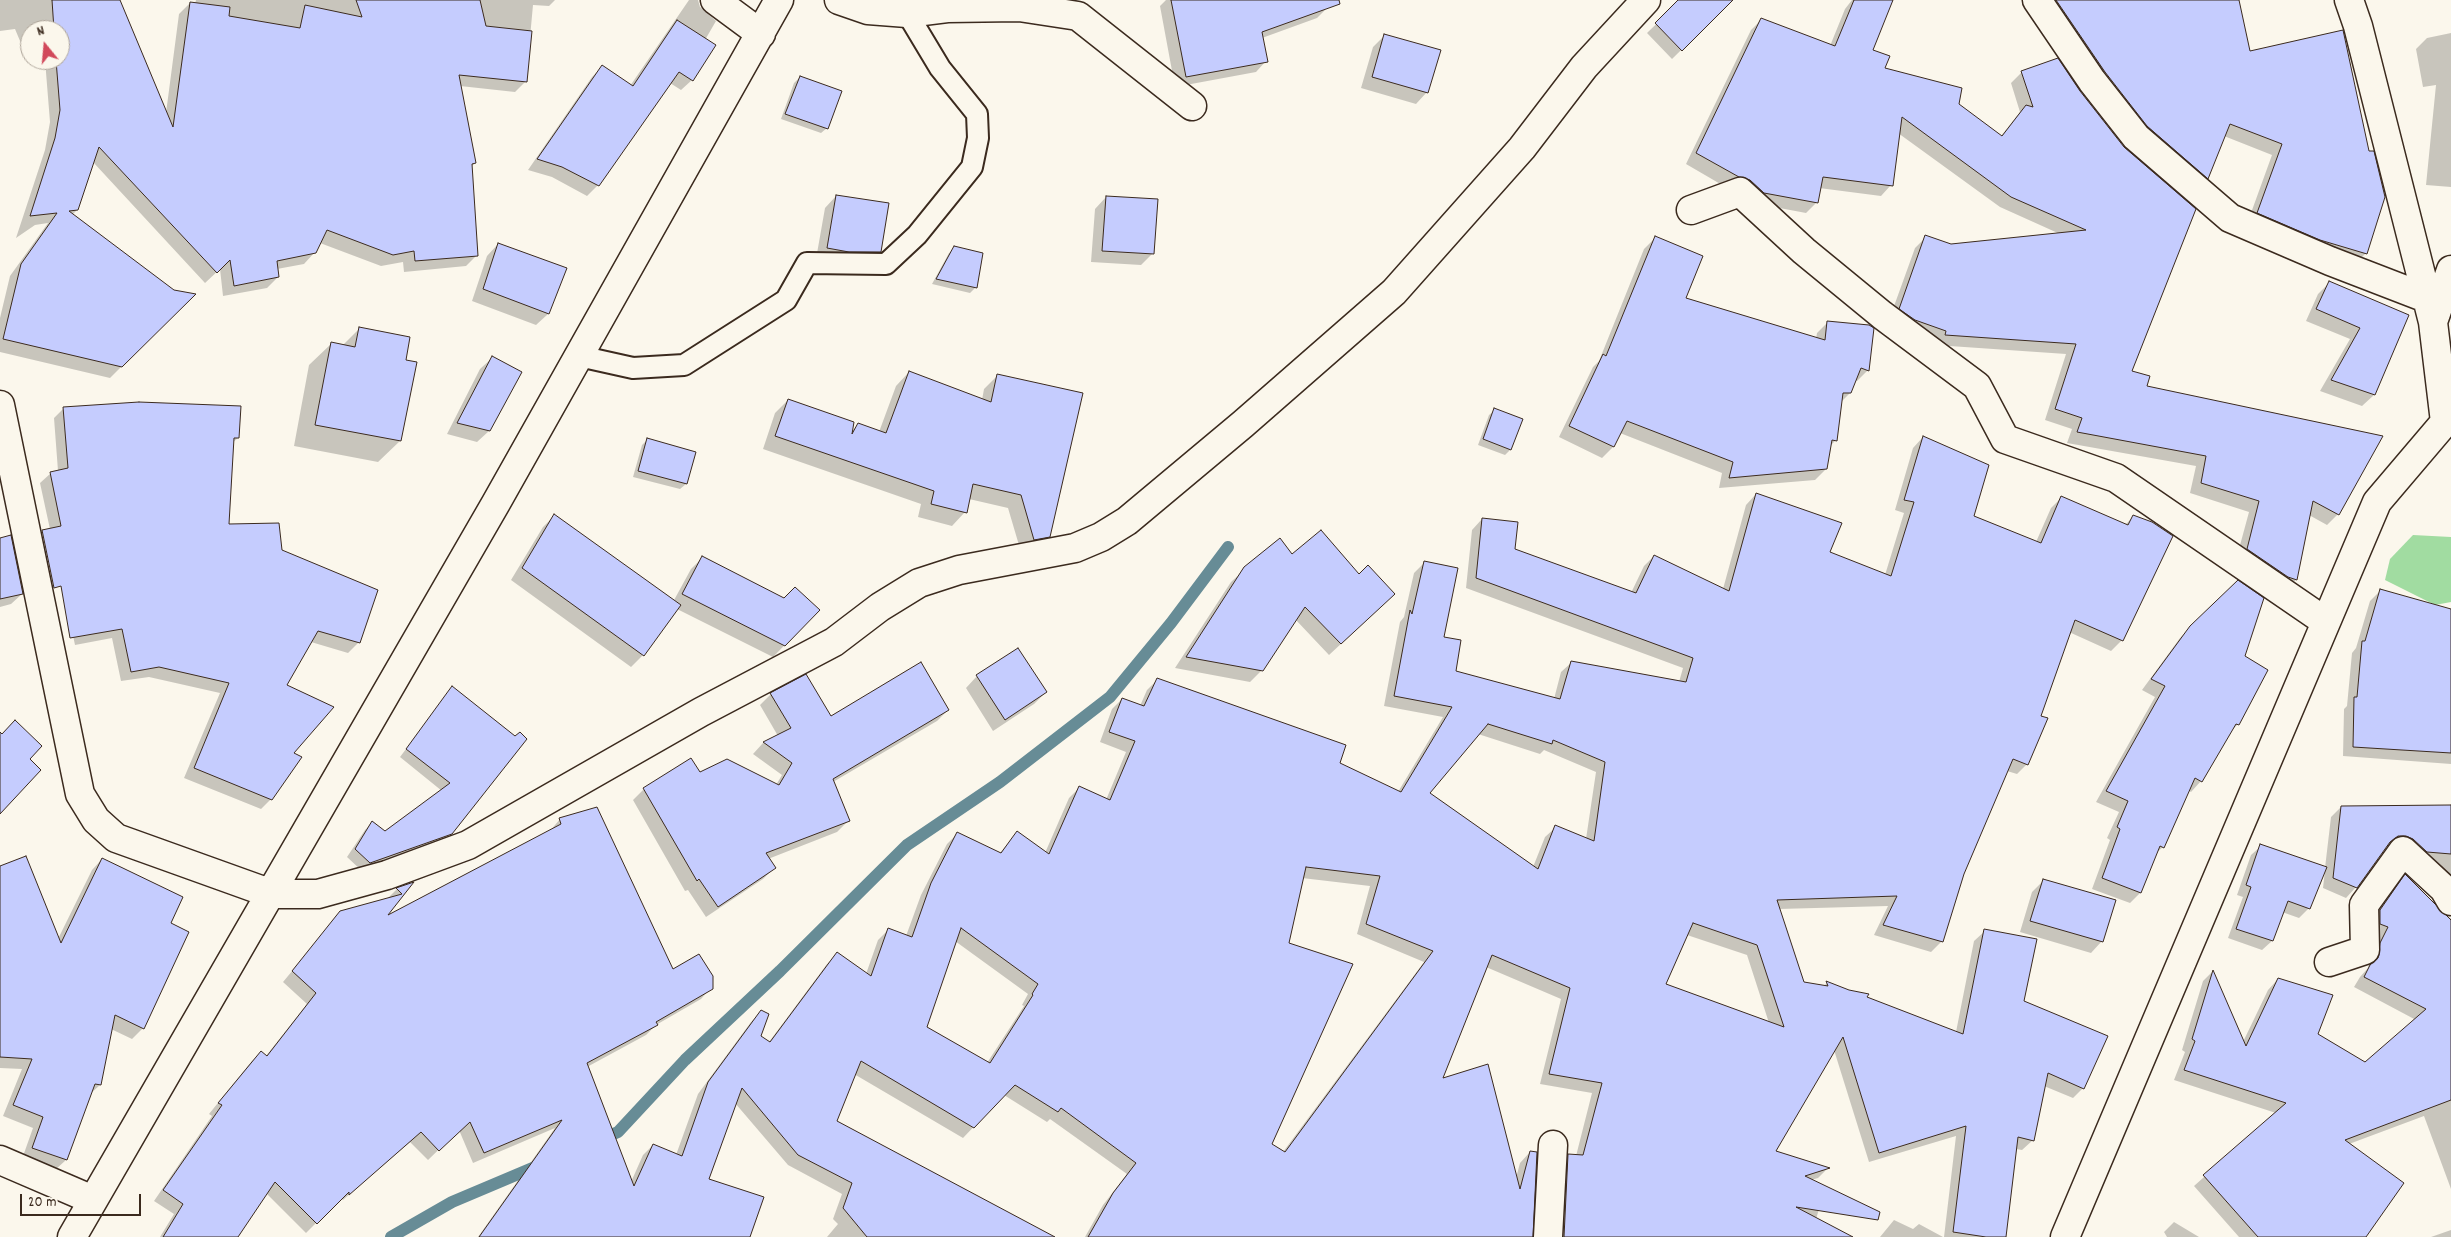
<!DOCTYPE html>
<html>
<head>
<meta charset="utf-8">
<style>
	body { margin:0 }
	#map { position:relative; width:2451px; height:1237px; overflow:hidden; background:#fbf7ec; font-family:Dekko,sans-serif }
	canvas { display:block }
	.north { position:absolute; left:20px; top:20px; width:50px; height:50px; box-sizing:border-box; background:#fbf7ec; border:1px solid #aea59a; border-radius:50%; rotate:343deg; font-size:14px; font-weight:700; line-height:20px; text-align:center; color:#3b2a1e }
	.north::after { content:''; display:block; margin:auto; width:18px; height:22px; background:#d1495b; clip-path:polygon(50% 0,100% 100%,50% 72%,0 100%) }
	.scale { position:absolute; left:20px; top:1194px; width:121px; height:22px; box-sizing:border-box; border:2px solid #3b2a1e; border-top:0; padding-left:6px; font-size:15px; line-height:18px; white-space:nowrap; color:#3b2a1e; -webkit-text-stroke:4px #fbf7ec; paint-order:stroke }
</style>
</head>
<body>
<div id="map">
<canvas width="2451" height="1237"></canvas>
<div class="north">N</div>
<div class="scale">20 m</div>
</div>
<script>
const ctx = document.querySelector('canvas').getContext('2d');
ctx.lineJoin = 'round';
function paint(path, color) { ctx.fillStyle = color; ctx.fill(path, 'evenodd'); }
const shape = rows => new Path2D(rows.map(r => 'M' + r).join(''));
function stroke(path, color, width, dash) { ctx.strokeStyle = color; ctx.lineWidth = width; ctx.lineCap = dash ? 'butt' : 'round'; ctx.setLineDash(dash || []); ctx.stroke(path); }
paint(shape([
	[2413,535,2451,537,2451,602,2435,605,2385,580,2390,559]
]), '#a1dca1');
paint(shape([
	[0,0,119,0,166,113,179,14,190,3,195,4,196,0,555,0,549,6,533,5,526,81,515,92,460,86,475,163,471,167,477,255,466,266,404,272,403,262,381,266,320,243,315,252,304,264,277,269,278,277,267,288,223,296,220,269,205,283,93,162,77,210,72,215,174,291,193,295,110,378,0,352,0,318,10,276,48,223,35,225,16,238,45,150,50,122,45,60,60,60,60,30,30,30,30,59,28,60,15,29,0,31],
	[689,0,698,0,700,7,716,21,705,40,714,46,692,80,681,90,670,83,598,185,587,196,552,177,528,170,592,77,602,67,630,86],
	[1166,0,1324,0,1327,8,1317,18,1262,38,1266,61,1256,72,1175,87,1160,6],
	[1681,0,1732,0,1672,59,1647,33],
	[1852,0,1893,0,1871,51,1884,69,1957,104,2001,136,2020,112,2011,83,2022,72,2057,60,2130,371,2145,387,2338,514,2327,525,2309,515,2296,580,2285,590,2236,560,2249,512,2190,493,2196,466,2067,443,2072,429,2045,420,2066,354,1935,345,1889,320,1915,248,1926,237,1951,245,2060,234,2000,207,1898,133,1891,185,1881,196,1819,188,1817,202,1806,213,1753,203,1686,164,1751,30,1762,19,1830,46,1845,9],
	[2053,0,2238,0,2249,52,2366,253,2355,264,2247,224,2272,155,2224,136,2207,178,2196,189,2044,9],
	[2451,33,2451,187,2426,185,2436,85,2423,87,2416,49,2427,38],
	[1384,36,1427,92,1416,104,1361,88,1373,47],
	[800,77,827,128,821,133,781,119,794,83],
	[836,196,880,251,869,263,816,259,825,208],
	[1106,197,1153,253,1141,265,1091,262,1095,209],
	[1655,238,1684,299,1816,339,1817,333,1828,322,1868,370,1857,381,1855,380,1850,393,1841,402,1836,440,1830,446,1826,469,1815,480,1719,488,1722,473,1620,433,1613,447,1602,458,1559,437,1593,367,1599,361,1644,249],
	[498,244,565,269,548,314,536,325,472,301,487,256],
	[955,248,976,287,970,293,932,284,949,253],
	[2330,282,2408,316,2374,395,2362,406,2320,391,2350,339,2306,321,2318,294],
	[360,328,405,361,400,441,378,462,294,446,309,365,331,344,342,346],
	[492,358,489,431,477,442,447,434,480,369],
	[909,372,982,400,984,389,998,375,1049,536,1035,550,1021,552,1008,508,969,499,965,512,952,526,918,517,921,504,763,449,775,413,788,400,851,432,858,425,879,432,896,386],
	[64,408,238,438,232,443,228,525,281,551,376,591,358,643,348,653,311,642,285,686,292,754,271,799,261,809,184,778,220,693,149,677,121,681,112,638,75,645,40,483,51,473,58,471,54,418],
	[1495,410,1510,450,1505,455,1478,445,1489,415],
	[1923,437,1972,517,2036,542,2051,508,2062,497,2125,525,2133,517,2122,640,2111,651,2069,632,2039,717,2027,764,2017,774,2007,771,1963,873,1942,941,1931,952,1874,935,1888,906,1779,909,1803,983,1823,987,1827,983,1956,1032,1974,941,1985,931,2023,1002,2083,1088,2073,1098,2044,1086,2033,1140,2022,1150,2016,1149,2002,1237,1944,1237,1956,1136,1869,1162,1834,1050,1774,1152,1828,1168,1818,1178,1811,1180,1826,1187,1816,1219,1850,1237,1554,1237,1558,1166,1569,1155,1576,1156,1592,1093,1540,1084,1561,999,1486,967,1441,1080,1516,1178,1520,1163,1530,1152,1531,1237,1085,1237,1103,1205,1127,1174,1050,1119,1047,1122,1004,1095,963,1138,854,1074,835,1121,1021,1237,827,1237,838,1224,833,1219,842,1194,788,1165,735,1103,708,1180,749,1237,478,1237,555,1128,473,1163,459,1130,428,1160,410,1142,343,1200,341,1198,306,1233,266,1193,237,1237,160,1237,174,1214,154,1201,212,1116,209,1114,251,1062,261,1052,266,1056,307,1004,283,982,341,912,387,899,397,889,410,884,383,919,550,831,560,819,672,970,711,988,701,999,656,1025,646,1035,587,1067,631,1182,643,1155,653,1145,676,1155,698,1094,751,1022,761,1012,759,1036,769,1042,827,964,838,954,866,974,878,940,888,930,906,936,921,895,947,844,958,833,999,854,1017,833,1045,853,1069,798,1079,788,1106,800,1126,752,1100,742,1112,709,1122,699,1140,706,1147,690,1158,679,1398,792,1443,717,1384,706,1400,622,1404,617,1414,573,1425,562,1442,638,1454,672,1554,699,1561,672,1572,662,1679,682,1683,668,1466,588,1472,530,1482,519,1514,550,1631,593,1644,566,1654,556,1723,589,1746,505,1756,494,1828,553,1885,575,1904,513,1895,510,1913,448],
	[1478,734,1540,754,1544,750,1596,772,1586,839,1556,827,1545,837,1533,867,1428,793],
	[1302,878,1370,886,1357,934,1424,962,1283,1152,1270,1145,1287,944],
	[1687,935,1747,955,1769,1023,1664,985],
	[955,941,1028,994,1022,1005,1024,1006,987,1063,926,1027],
	[647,440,686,484,680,489,633,477,642,445],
	[554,516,673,602,691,569,702,558,784,599,818,611,773,657,677,609,643,655,631,667,511,580,543,527],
	[0,539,22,594,11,604,0,607],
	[1292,555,1382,606,1329,655,1295,619,1262,670,1250,682,1175,668,1231,582,1244,570],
	[2381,590,2451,610,2451,764,2343,756,2344,709,2347,706,2352,653,2356,648,2370,601],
	[2191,627,2244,656,2238,724,2228,734,2201,781,2191,792,2188,790,2163,847,2155,854,2140,893,2130,903,2092,889,2110,840,2107,838,2119,812,2096,802,2155,697,2142,690,2180,638],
	[806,676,830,717,948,710,937,721,833,782,848,821,837,832,768,859,774,868,763,879,706,917,688,890,685,891,633,800,644,789,700,774,776,785,782,775,753,754,763,743,778,736,760,705,771,694],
	[977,676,1046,692,1034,704,993,731,966,688],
	[452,688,451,834,442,842,362,871,347,857,365,830,373,822,385,832,442,791,400,757],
	[2451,806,2451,900,2394,845,2385,847,2356,887,2346,898,2323,888,2325,870,2309,908,2299,918,2282,912,2272,941,2262,950,2228,938,2243,897,2237,895,2251,855,2261,846,2325,868,2331,817,2341,807],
	[102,859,170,924,143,1028,132,1039,111,1029,100,1085,89,1095,66,1160,55,1170,22,1159,33,1128,3,1116,22,1069,0,1068,0,867,58,939,92,870],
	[2405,876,2431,900,2443,916,2451,918,2451,1189,2424,1116,2349,1144,2364,1237,2239,1237,2194,1186,2276,1113,2174,1080,2185,1052,2182,1050,2203,981,2212,972,2243,1042,2268,990,2278,979,2316,1035,2365,1064,2416,1020,2354,987,2360,977,2368,968,2371,955,2379,938,2370,934,2370,921,2395,886],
	[2043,881,2102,941,2091,953,2020,932,2032,892],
	[1894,1220,1913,1229,1919,1224,1943,1237,1880,1237],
	[2174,1222,2199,1237,2167,1237,2164,1232],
	[2451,1230,2451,1237,2431,1237]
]), '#0003');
stroke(shape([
	[599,1140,618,1132,685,1060,780,971,907,845,1000,782,1110,697,1171,623,1228,547],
	[391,1237,452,1202,542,1164]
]), '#678c96', 12);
const building = shape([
	[52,0,120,0,173,127,190,2,230,7,229,16,300,28,305,5,362,17,356,0,480,0,486,26,532,31,527,82,459,75,476,163,472,164,478,256,415,261,414,251,393,255,327,230,316,253,277,261,279,277,234,286,230,260,217,273,99,147,78,210,69,211,174,290,196,294,122,367,3,339,21,264,57,213,30,216,55,138,60,110,56,60,60,60,60,30,54,30,52,0],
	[1171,0,1339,0,1340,4,1262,32,1268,62,1186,77,1171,0],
	[1678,0,1733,0,1682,51,1655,23,1678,0],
	[1854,0,1893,0,1873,50,1890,56,1885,68,1962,88,1959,104,2002,136,2026,105,2033,107,2021,71,2058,58,2080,91,2124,147,2196,209,2132,371,2150,376,2147,386,2383,436,2339,515,2313,501,2297,580,2288,577,2247,549,2259,501,2201,483,2206,456,2077,432,2082,418,2055,409,2076,344,1945,335,1946,331,1915,320,1899,309,1925,235,1951,244,2086,230,2011,197,1902,117,1893,186,1823,177,1818,203,1764,193,1750,180,1739,177,1696,153,1761,18,1835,46,1854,0],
	[2056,0,2239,0,2250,51,2343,30,2369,151,2374,151,2385,197,2367,254,2320,240,2257,213,2282,144,2230,124,2208,179,2147,126,2105,72,2056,0],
	[677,20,716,45,693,81,679,72,599,186,562,167,537,159,602,65,633,86,677,20],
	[1384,34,1441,50,1428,93,1372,77,1384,34],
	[800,76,842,91,828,129,785,114,800,76],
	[836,195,889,203,881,252,849,252,827,248,836,195],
	[1106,196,1158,199,1154,254,1102,251,1106,196],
	[1655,236,1703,256,1686,298,1825,340,1827,321,1869,325,1874,328,1869,371,1861,368,1851,393,1843,393,1837,441,1832,440,1827,469,1729,478,1733,462,1627,421,1614,447,1569,426,1603,354,1606,356,1655,236],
	[498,243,567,268,549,314,483,289,498,243],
	[954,246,983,253,977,288,936,279,954,246],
	[2329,281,2409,315,2375,395,2331,380,2360,328,2316,309,2329,281],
	[359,327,410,337,406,360,417,362,401,441,315,425,331,342,355,347,359,327],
	[492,356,522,372,490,431,457,423,492,356],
	[909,371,991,402,997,374,1083,393,1050,537,1034,540,1021,495,973,484,967,513,931,504,934,491,775,436,788,399,854,422,852,434,858,423,886,433,909,371],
	[139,402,241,406,239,438,234,438,229,524,279,523,282,550,378,590,360,643,318,631,287,685,334,707,294,753,302,757,272,800,194,768,229,683,159,667,131,672,122,629,70,638,61,586,54,588,42,530,61,526,50,472,68,468,63,407,139,402],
	[1494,408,1523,419,1511,450,1483,439,1494,408],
	[1923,436,1989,465,1974,516,2041,543,2061,496,2128,525,2133,515,2152,522,2173,536,2123,641,2075,620,2041,716,2048,718,2028,765,2013,759,1964,874,1943,942,1883,925,1897,896,1777,900,1804,982,1828,986,1826,981,1849,990,1869,994,1867,997,1963,1034,1984,929,2037,939,2024,1001,2108,1036,2084,1089,2048,1073,2034,1141,2018,1137,2006,1237,1986,1237,1953,1232,1966,1126,1879,1153,1843,1037,1776,1151,1830,1168,1805,1176,1880,1212,1878,1220,1796,1207,1853,1237,1564,1237,1568,1154,1583,1155,1602,1083,1549,1074,1570,988,1492,955,1443,1078,1488,1064,1520,1189,1530,1151,1537,1152,1533,1237,1088,1237,1113,1193,1136,1163,1061,1108,1058,1112,1015,1085,974,1128,861,1061,837,1121,1055,1237,867,1237,843,1208,852,1183,798,1155,742,1088,709,1179,764,1197,750,1237,479,1237,562,1120,484,1153,470,1122,439,1151,421,1132,349,1195,349,1192,317,1224,275,1182,238,1237,163,1237,183,1204,163,1190,222,1105,218,1103,261,1051,267,1056,316,993,292,971,340,911,402,894,396,888,414,882,388,915,561,824,559,818,597,807,673,969,699,954,713,976,713,989,656,1022,658,1025,587,1063,634,1186,653,1144,682,1156,708,1082,761,1010,769,1014,761,1036,770,1042,837,952,871,976,888,928,912,937,931,883,957,832,1001,853,1017,831,1049,854,1079,786,1110,800,1135,741,1109,732,1122,698,1144,706,1157,678,1346,745,1340,763,1401,792,1452,707,1394,696,1410,610,1412,614,1424,561,1458,568,1444,637,1461,640,1456,671,1560,699,1571,661,1686,682,1693,658,1476,578,1482,518,1518,522,1515,549,1636,593,1654,555,1729,591,1756,493,1842,523,1830,552,1891,576,1914,502,1904,500,1923,436],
	[1488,724,1552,744,1553,740,1605,762,1594,841,1555,825,1538,869,1430,793,1488,724],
	[1306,867,1380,876,1366,924,1433,951,1285,1152,1272,1144,1353,964,1289,943,1306,867],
	[1693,923,1757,945,1784,1027,1666,984,1693,923],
	[961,928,1038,984,1032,994,1033,995,990,1063,927,1027,961,928],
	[647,438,696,452,687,484,638,471,647,438],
	[554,514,681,605,644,656,522,568,554,514],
	[1321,530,1359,574,1368,565,1395,594,1341,644,1305,607,1263,671,1186,657,1244,567,1280,538,1292,554,1321,530],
	[11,535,23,594,0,599,0,538,11,535],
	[702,556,784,598,795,587,820,610,785,646,682,594,702,556],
	[2238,580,2264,598,2245,656,2268,670,2239,725,2236,724,2202,782,2195,778,2164,848,2160,846,2141,893,2102,878,2120,829,2117,827,2128,801,2106,791,2165,686,2151,679,2190,626,2238,580],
	[2380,589,2451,609,2451,753,2353,747,2354,697,2357,697,2362,641,2365,641,2380,589],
	[1018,648,1047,692,1005,720,976,675,1018,648],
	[921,662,949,710,833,779,850,821,766,853,776,868,718,907,699,879,697,881,643,788,691,758,700,772,727,759,779,785,792,763,763,742,791,728,770,693,806,674,831,716,921,662],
	[452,686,515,736,520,732,527,739,452,834,370,863,355,849,372,821,385,831,450,783,406,749,452,686],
	[15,720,42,746,30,759,41,770,0,814,0,732,2,734,15,720],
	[2451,805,2451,854,2427,852,2413,839,2406,836,2398,836,2390,842,2357,888,2333,878,2341,806,2451,805],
	[2260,844,2327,867,2310,909,2288,901,2273,941,2236,929,2251,887,2246,885,2260,844],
	[26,856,61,943,102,858,183,897,171,923,189,932,144,1029,115,1015,101,1085,95,1084,67,1160,32,1148,43,1117,13,1105,32,1059,0,1057,0,866,26,856],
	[2405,874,2451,920,2451,1100,2345,1140,2404,1183,2366,1237,2258,1237,2203,1175,2286,1103,2184,1070,2195,1041,2192,1039,2213,970,2246,1046,2278,978,2333,995,2318,1034,2365,1062,2426,1009,2364,977,2370,965,2378,958,2380,943,2388,927,2380,924,2380,910,2405,874],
	[2043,879,2116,900,2103,942,2030,921,2043,879]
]);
paint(building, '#c5ccfe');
stroke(building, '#3b2a1e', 1);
const service = shape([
	[579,356,633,368,684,365,786,300,807,263,886,264,917,235,972,167,978,138,977,114,940,68,907,13]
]);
const minor = shape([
	[715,0,761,34],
	[839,0,868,10,907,13,947,8,1019,7,1078,16,1192,106],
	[2037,0,2092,81,2136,137,2230,218,2330,261,2426,298],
	[2349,0,2358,26,2433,322,2445,422],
	[1691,210,1740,192,1804,251,1882,315,1977,386,2005,439,2116,478,2326,622],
	[2433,322,2451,270],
	[0,405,80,794,96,820,116,838,272,894,318,894,387,875,468,845,701,712,834,642,880,607,919,583,959,570,1075,548,1101,537,1127,521,1243,424,1394,292,1522,148,1584,67,1646,0],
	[2329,962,2365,950,2364,905,2403,851,2444,889,2451,901],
	[0,1160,93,1200],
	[72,1237,496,503,779,0],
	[1548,1237,1553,1145],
	[2065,1237,2377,502,2445,422,2451,420]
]);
stroke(service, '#3b2a1e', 24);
stroke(minor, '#3b2a1e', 31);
stroke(service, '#fbf7ec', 20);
stroke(minor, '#fbf7ec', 28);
</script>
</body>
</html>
